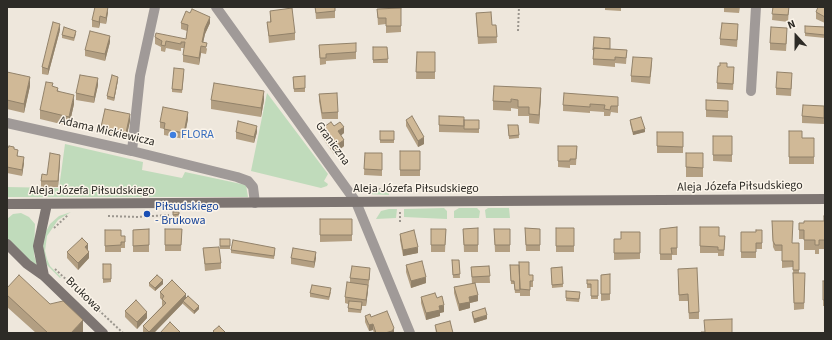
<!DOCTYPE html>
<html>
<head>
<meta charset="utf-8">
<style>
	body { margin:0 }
	#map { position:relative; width:832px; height:340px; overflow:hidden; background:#eee7dc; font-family:"Source Sans 3",sans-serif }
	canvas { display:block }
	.frame { position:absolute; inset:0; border:8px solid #2d2b26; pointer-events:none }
	.north { position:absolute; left:776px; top:16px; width:40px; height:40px; -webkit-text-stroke:3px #fbf4e9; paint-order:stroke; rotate:339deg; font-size:11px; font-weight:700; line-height:16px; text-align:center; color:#2d2b26 }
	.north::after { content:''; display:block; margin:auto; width:14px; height:18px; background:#2d2b26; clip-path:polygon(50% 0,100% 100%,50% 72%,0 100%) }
</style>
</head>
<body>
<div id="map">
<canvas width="832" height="340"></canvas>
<div class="frame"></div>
<div class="north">N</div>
</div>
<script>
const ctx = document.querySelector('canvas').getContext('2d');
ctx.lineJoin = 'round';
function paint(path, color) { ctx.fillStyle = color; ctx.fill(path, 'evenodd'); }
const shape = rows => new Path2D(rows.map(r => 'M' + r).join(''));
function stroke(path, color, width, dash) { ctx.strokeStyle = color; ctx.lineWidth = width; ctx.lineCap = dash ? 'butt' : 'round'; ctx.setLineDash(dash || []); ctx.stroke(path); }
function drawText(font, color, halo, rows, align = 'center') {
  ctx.font = font + ' "Source Sans 3",sans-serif'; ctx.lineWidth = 3; ctx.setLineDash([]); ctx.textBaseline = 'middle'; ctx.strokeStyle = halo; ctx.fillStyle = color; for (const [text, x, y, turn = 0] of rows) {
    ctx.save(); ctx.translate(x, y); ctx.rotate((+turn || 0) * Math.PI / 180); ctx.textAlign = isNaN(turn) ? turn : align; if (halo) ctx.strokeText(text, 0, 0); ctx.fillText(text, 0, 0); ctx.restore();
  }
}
paint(shape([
	[267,93,328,174,324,181,328,184,327,186,321,188,251,171],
	[65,144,143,162,142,170,182,178,185,172,246,185,248,197,7,197,7,187,59,188],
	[357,187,389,192,389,195,368,194],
	[444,208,447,211,447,219,404,217,404,209],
	[459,208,477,208,480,211,479,218,454,218,454,211],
	[488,208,509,208,510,218,486,218,485,210],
	[389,209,397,209,396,218,376,219,381,211],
	[71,212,58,220,47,236,45,251,47,259,50,266,61,277,60,278,46,264,42,247,45,233,50,224,59,216],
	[21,213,29,217,35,224,34,255,39,271,7,238,7,219,13,214]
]), '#c0dbbb');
stroke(shape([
	[518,31,519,7],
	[359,186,386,190],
	[108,216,138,217,169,215],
	[400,222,400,211],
	[54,228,68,215],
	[55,269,123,333]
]), '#9b968e', 2, [2, 2]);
stroke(shape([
	[216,7,356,202,410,333],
	[751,91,756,7],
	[7,123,132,151,237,177,248,181,253,187,255,203],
	[132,151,140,76,155,7]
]), '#a09a98', 10);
stroke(shape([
	[7,204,825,199],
	[7,244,27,264,44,276,103,333],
	[44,276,38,246,47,204]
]), '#7d7572', 10);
paint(shape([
	[315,7,335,11,335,18,316,19],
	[605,7,621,7,621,11,605,10],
	[724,7,740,7,739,13,724,12],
	[773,7,789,7,788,22,772,20],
	[825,7,825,23,816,19,816,12],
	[401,8,401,32,386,33,386,24,378,25,377,9],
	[270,11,295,33,295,40,269,43,267,22,270,22],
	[108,12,106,24,100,23,99,28,92,27,92,20],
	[476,13,492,25,496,25,497,43,478,44],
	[181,23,210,23,205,34,203,42,207,49,206,54,201,53,199,65,183,62,183,55,184,48,181,48,181,51,166,48,165,52,161,51,161,47,155,44,155,37,186,39,187,31,181,29],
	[805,26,825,27,825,38,805,36],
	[60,30,48,75,42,74,42,67],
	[738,31,737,47,720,45,720,39],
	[76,34,74,41,62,38,62,35],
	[787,35,786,51,770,50,770,43],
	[110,42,105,61,85,56,85,50],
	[319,45,356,52,356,59,326,61,326,64,320,65],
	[373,47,387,47,388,63,373,63],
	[610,49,627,50,626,64,615,63,615,67,593,65,593,50],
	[417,52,435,52,435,79,416,79],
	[652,64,650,84,631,82,631,76],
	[727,67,734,74,733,90,717,89,717,83],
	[7,72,30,86,24,113,7,109],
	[184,73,182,93,172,92,172,89],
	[305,76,305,92,294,92,293,77],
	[118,80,114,101,107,99,107,96],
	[792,80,791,96,776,95,776,88],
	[98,85,94,103,76,100,76,93],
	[53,86,74,104,69,126,40,119,40,110],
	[319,94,338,112,338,119,322,119,319,101],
	[541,97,539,124,529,123,529,116,518,116,518,109,511,108,511,111,493,110,493,101],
	[211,100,264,100,261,117,211,109],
	[706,100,728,101,728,118,706,117],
	[618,103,618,113,611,112,610,116,604,116,604,112,590,111,590,113,563,111,563,105],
	[824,113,824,124,802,123,802,116],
	[439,116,464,120,479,120,479,133,439,132],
	[188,119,184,139,164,135,164,129,160,128,160,122],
	[406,120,424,144,418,147,406,126],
	[630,120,645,132,633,135,630,123],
	[130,121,126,139,101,134,101,127],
	[508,125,518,125,519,138,509,139],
	[334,126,344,133,341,135,344,146,334,154,321,136,321,129],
	[380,131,394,131,394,143,380,143],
	[789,131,802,138,814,138,814,164,789,164],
	[236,132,257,132,254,143,236,139],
	[657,132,683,132,683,153,657,153],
	[713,136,732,136,732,162,713,161],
	[558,146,577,146,576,165,570,165,570,168,558,167],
	[7,148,14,149,18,156,24,163,22,176,7,173],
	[400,151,420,151,420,176,400,176],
	[365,153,382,153,382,176,364,175],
	[686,153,703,153,703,177,686,177],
	[60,161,58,187,41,187,41,181],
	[173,212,179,212,179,218,173,218],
	[825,216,825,249,819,249,819,254,815,254,815,250,804,250,804,239,799,239,799,223,804,223,824,221],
	[320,219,352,219,352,241,320,242],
	[772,221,792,243,799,243,799,273,805,279,804,309,794,310,793,267,782,268,782,251,775,251,773,247],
	[677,227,677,255,672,255,672,260,660,260,660,229],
	[700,227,719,236,725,236,724,256,718,256,718,253,700,253],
	[478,228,478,252,464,252,463,229],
	[525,228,540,229,540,251,526,251],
	[556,228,574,228,574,252,556,252],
	[149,229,149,252,133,252,133,230],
	[165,229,182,229,181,251,165,251],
	[431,229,446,229,445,252,431,252],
	[494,229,510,229,510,252,495,252],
	[105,230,121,236,125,242,125,248,121,248,121,252,105,252],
	[762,230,762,249,756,249,756,258,741,258,741,232,756,232],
	[640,232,640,259,614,260,614,239,621,239],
	[400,234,418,253,403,256,400,240],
	[220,239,230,239,230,249,220,249],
	[203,248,221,263,221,269,205,271],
	[88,250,89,258,78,270,67,258,67,252],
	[231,250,275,251,274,259,231,253],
	[291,258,316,258,314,268,291,264],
	[452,260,459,260,460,278,453,278],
	[103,264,111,264,111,282,103,283],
	[406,265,426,283,411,288,406,272],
	[510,265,529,275,533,275,533,287,530,287,530,296,520,296,520,293,515,293,514,284,511,284],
	[489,266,490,283,475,283,478,301,470,303,470,308,459,311,454,293,454,287,472,284,471,267],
	[562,267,563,287,552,288,551,268],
	[370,274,366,306,362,306,361,313,348,312,348,304,345,303,345,297,350,282,350,278],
	[610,274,610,300,601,301,601,275],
	[678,276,699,312,699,319,689,319,688,301,679,301],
	[587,280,598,280,598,299,591,299,591,288,587,288],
	[823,281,825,281,825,306,823,306],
	[149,283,163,284,155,291,149,286],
	[7,288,50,304,83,332,82,333,36,333,7,307],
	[566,291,580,295,579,302,566,301],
	[160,292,186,298,199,309,194,314,183,304,183,303,154,333,144,333,143,332,143,326,162,306,162,300,160,298],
	[331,292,329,300,310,297,310,293],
	[421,297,437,298,444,312,440,313,440,316,426,320,421,303],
	[125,311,147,318,137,329,125,317],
	[472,312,487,319,474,323,472,315],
	[365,316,371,317,394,333,374,333,373,330,369,331,365,322],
	[435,325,453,333,436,333]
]), '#b39f82');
paint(shape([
	[108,7,108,12,106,24,106,18],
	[100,16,100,23,99,28,99,22],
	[210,17,210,23,205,34,202,48,202,42,205,28],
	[60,24,60,30,48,75,48,69],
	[110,36,110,42,105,61,105,54],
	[201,46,201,53,199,65,199,58],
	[30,77,30,86,24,113,24,104],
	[118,77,118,80,114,101,114,98],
	[98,78,98,85,94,103,94,97],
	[541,88,541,97,539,124,539,115],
	[264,91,264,100,261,117,261,108],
	[74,95,74,104,69,126,69,117],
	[188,112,188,119,184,139,184,133],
	[130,114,130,121,126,139,126,133],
	[257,126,257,132,254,143,254,137],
	[344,127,344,133,338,138,338,131],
	[645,129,645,132,633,135,633,132],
	[424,137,424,144,418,147,418,141],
	[344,140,344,146,334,154,334,147],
	[60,155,60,161,58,187,58,181],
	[24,157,24,163,22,176,22,170],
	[88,244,88,251,85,247],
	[418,247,418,253,403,256,403,250],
	[89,252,89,258,78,270,78,263],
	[316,252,316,258,314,268,314,262],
	[426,277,426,283,411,288,411,281],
	[163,280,163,284,155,291,155,288],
	[368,285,368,291,366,306,366,300],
	[186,294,186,300,183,301,183,303,154,333,149,333,149,332],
	[478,295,478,301,470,303,470,308,459,311,459,304,469,297],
	[444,305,444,312,440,313,440,316,426,320,426,313,439,306],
	[199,306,199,309,194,314,194,311],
	[147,312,147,318,137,329,137,322],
	[487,315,487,319,474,323,474,319],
	[83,320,83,332,82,333,71,333],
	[373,324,373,330,369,331,369,325],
	[394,328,394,333,385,333]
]), '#92826a');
const building = shape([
	[95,7,108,7,106,18,100,16,99,22,92,20,95,7],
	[315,7,335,7,335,11,316,13,315,7],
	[773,7,789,7,788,15,772,14,773,7],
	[818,7,825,7,825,17,816,12,818,7],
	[292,8,295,33,269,36,267,22,271,22,270,11,292,8],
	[401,8,401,26,386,26,386,18,378,18,377,9,401,8],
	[192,9,210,17,205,28,202,42,207,43,206,47,201,46,199,58,183,55,185,42,181,42,181,44,166,41,165,46,161,45,162,41,155,37,156,33,186,39,188,25,181,23,186,11,190,13,192,9],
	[491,12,492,25,496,25,497,37,478,37,476,13,491,12],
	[53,22,60,24,48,69,42,67,53,22],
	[722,23,738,24,737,40,720,39,722,23],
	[805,26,825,27,825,35,805,33,805,26],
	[64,27,76,31,74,38,62,35,64,27],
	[771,27,787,28,786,44,770,43,771,27],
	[90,31,110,36,105,54,85,50,90,31],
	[594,37,610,38,610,49,594,48,593,50,594,37],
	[356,43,356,52,326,54,326,58,320,58,319,45,356,43],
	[373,47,387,47,388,59,373,60,373,47],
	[594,48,627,50,626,58,615,57,615,60,593,59,594,48],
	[417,52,435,52,435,72,416,72,417,52],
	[633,57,652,58,650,77,631,76,633,57],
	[720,63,727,63,727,67,734,67,733,84,717,83,718,66,720,66,720,63],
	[174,68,184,69,182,90,172,89,174,68],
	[7,72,30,77,24,104,7,100,7,72],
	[777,72,792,73,791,89,776,88,777,72],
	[80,75,98,78,94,97,76,93,80,75],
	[112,75,118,77,114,98,107,96,112,75],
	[305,76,305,88,294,89,293,77,305,76],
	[46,82,53,83,52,86,58,88,57,91,74,95,69,117,40,110,46,82],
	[214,83,264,91,261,108,211,100,214,83],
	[494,86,541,88,539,115,529,114,529,107,518,107,518,100,511,99,511,102,493,101,494,86],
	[337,93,338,112,322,113,319,94,337,93],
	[564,93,618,97,618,106,611,106,610,110,604,109,605,105,590,104,590,107,563,105,564,93],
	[706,100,728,101,728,111,706,110,706,100],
	[803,105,824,106,824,118,802,116,803,105],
	[163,107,188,112,184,133,164,129,165,123,160,122,163,107],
	[105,109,130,114,126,133,101,127,105,109],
	[412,116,424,137,418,141,406,120,412,116],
	[439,116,464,117,464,126,439,125,439,116],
	[641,117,645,129,633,132,630,120,641,117],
	[464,120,479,120,479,129,464,129,464,120],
	[238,121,257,126,254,137,236,132,238,121],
	[331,122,334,126,340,122,344,127,338,131,344,140,334,147,321,129,331,122],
	[508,125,518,125,519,135,509,136,508,125],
	[380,131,394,131,394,140,380,140,380,131],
	[789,131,802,131,802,138,814,138,814,157,789,157,789,131],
	[657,132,683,132,683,147,657,146,657,132],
	[713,136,732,136,732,155,713,155,713,136],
	[9,146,14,147,14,149,18,150,17,156,24,157,22,170,7,167,7,148,8,148,9,146],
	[558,146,577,146,576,159,570,159,570,161,558,161,558,146],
	[400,151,420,151,420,170,400,170,400,151],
	[50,153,60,155,58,181,41,181,42,174,47,175,50,153],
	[365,153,382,153,382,170,364,169,365,153],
	[686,153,703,153,703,168,686,167,686,153],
	[173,212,179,212,179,214,173,215,173,212],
	[824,216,825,216,825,240,819,240,819,245,815,245,815,240,804,240,804,230,799,230,799,223,804,223,804,221,824,221,824,216],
	[320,219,352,219,352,235,320,235,320,219],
	[772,221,793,221,792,243,799,243,799,270,793,270,793,261,782,261,782,245,775,245,773,241,772,221],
	[677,227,677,248,671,248,672,254,660,254,660,229,677,227],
	[700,227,719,227,719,236,725,236,724,250,718,250,718,247,700,246,700,227],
	[478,228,478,245,464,245,463,229,478,228],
	[525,228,540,229,540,245,526,245,525,228],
	[556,228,574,228,574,246,556,246,556,228],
	[149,229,149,245,133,246,133,230,149,229],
	[165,229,182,229,181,245,165,245,165,229],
	[431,229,446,229,445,245,431,245,431,229],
	[494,229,510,229,510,245,495,245,494,229],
	[105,230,121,230,121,236,125,236,125,242,121,242,121,245,105,246,105,230],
	[414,230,418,247,403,250,400,234,414,230],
	[756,230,762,230,762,243,756,243,756,252,741,252,741,232,756,232,756,230],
	[621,232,640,232,640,253,614,253,614,239,621,239,621,232],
	[82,238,88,244,85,247,89,252,78,263,67,252,82,238],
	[220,239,230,239,230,246,220,246,220,239],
	[233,240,275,248,274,256,231,250,233,240],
	[219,247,221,263,205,264,203,248,219,247],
	[293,248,316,252,314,262,291,258,293,248],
	[452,260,459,260,460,274,453,275,452,260],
	[422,261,426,277,411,281,406,265,422,261],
	[519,262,529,262,529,275,533,275,533,281,530,281,530,290,520,289,519,262],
	[103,264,111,264,111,279,103,279,103,264],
	[510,265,519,265,520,290,515,290,514,281,511,281,510,265],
	[352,266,370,268,369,280,350,278,352,266],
	[489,266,490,276,472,277,471,267,489,266],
	[562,267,563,284,552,285,551,268,562,267],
	[697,268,699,312,689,313,688,294,679,295,678,269,697,268],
	[793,273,805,273,804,303,794,303,793,273],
	[610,274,610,294,601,294,601,275,610,274],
	[19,275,50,304,63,301,83,320,71,333,48,333,7,295,7,288,19,275],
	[157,275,163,280,155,288,149,283,157,275],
	[172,280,186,294,149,332,143,326,166,303,162,299,164,296,160,292,172,280],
	[587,280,598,280,598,296,591,296,591,284,587,284,587,280],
	[823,281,825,281,825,300,823,300,823,281],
	[347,282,368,285,366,300,345,297,347,282],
	[475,283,478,295,469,297,470,302,459,304,454,287,475,283],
	[312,285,331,288,329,297,310,293,312,285],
	[566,291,580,292,579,299,566,298,566,291],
	[435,293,437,298,442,296,444,305,439,306,440,310,426,313,421,297,435,293],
	[188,296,199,306,194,311,183,301,188,296],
	[136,300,147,312,137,322,125,311,136,300],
	[349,301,362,302,361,310,348,308,349,301],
	[485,308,487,315,474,319,472,312,485,308],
	[387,311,394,328,392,331,385,333,376,333,373,324,369,325,365,316,370,314,371,317,387,311],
	[732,319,732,333,701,333,701,332,705,332,704,320,732,319],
	[450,321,453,333,437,333,435,325,450,321],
	[170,322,180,332,179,333,160,333,170,322],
	[219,326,226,333,215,333,213,331,219,326]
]);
paint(building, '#d0b997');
stroke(building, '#92826a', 1);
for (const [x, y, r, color] of [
	[173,135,4,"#3f7fe0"],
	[147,214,4,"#1a4fb4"]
]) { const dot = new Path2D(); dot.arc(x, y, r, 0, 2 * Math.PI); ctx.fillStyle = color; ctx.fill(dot); stroke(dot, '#fbf4e9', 1.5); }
drawText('12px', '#2d2b26', '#fbf4e9', [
	["Adama Mickiewicza",107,132,13],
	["Graniczna",332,144,54],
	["Aleja Józefa Piłsudskiego",740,187,-1],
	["Aleja Józefa Piłsudskiego",416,189],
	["Aleja Józefa Piłsudskiego",92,191],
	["Brukowa",83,295,44]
]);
drawText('12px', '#366cbe', '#fbf4e9', [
	["FLORA",181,135]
], 'left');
drawText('12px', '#164399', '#fbf4e9', [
	["Piłsudskiego",155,207],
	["- Brukowa",155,221]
], 'left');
</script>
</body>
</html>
